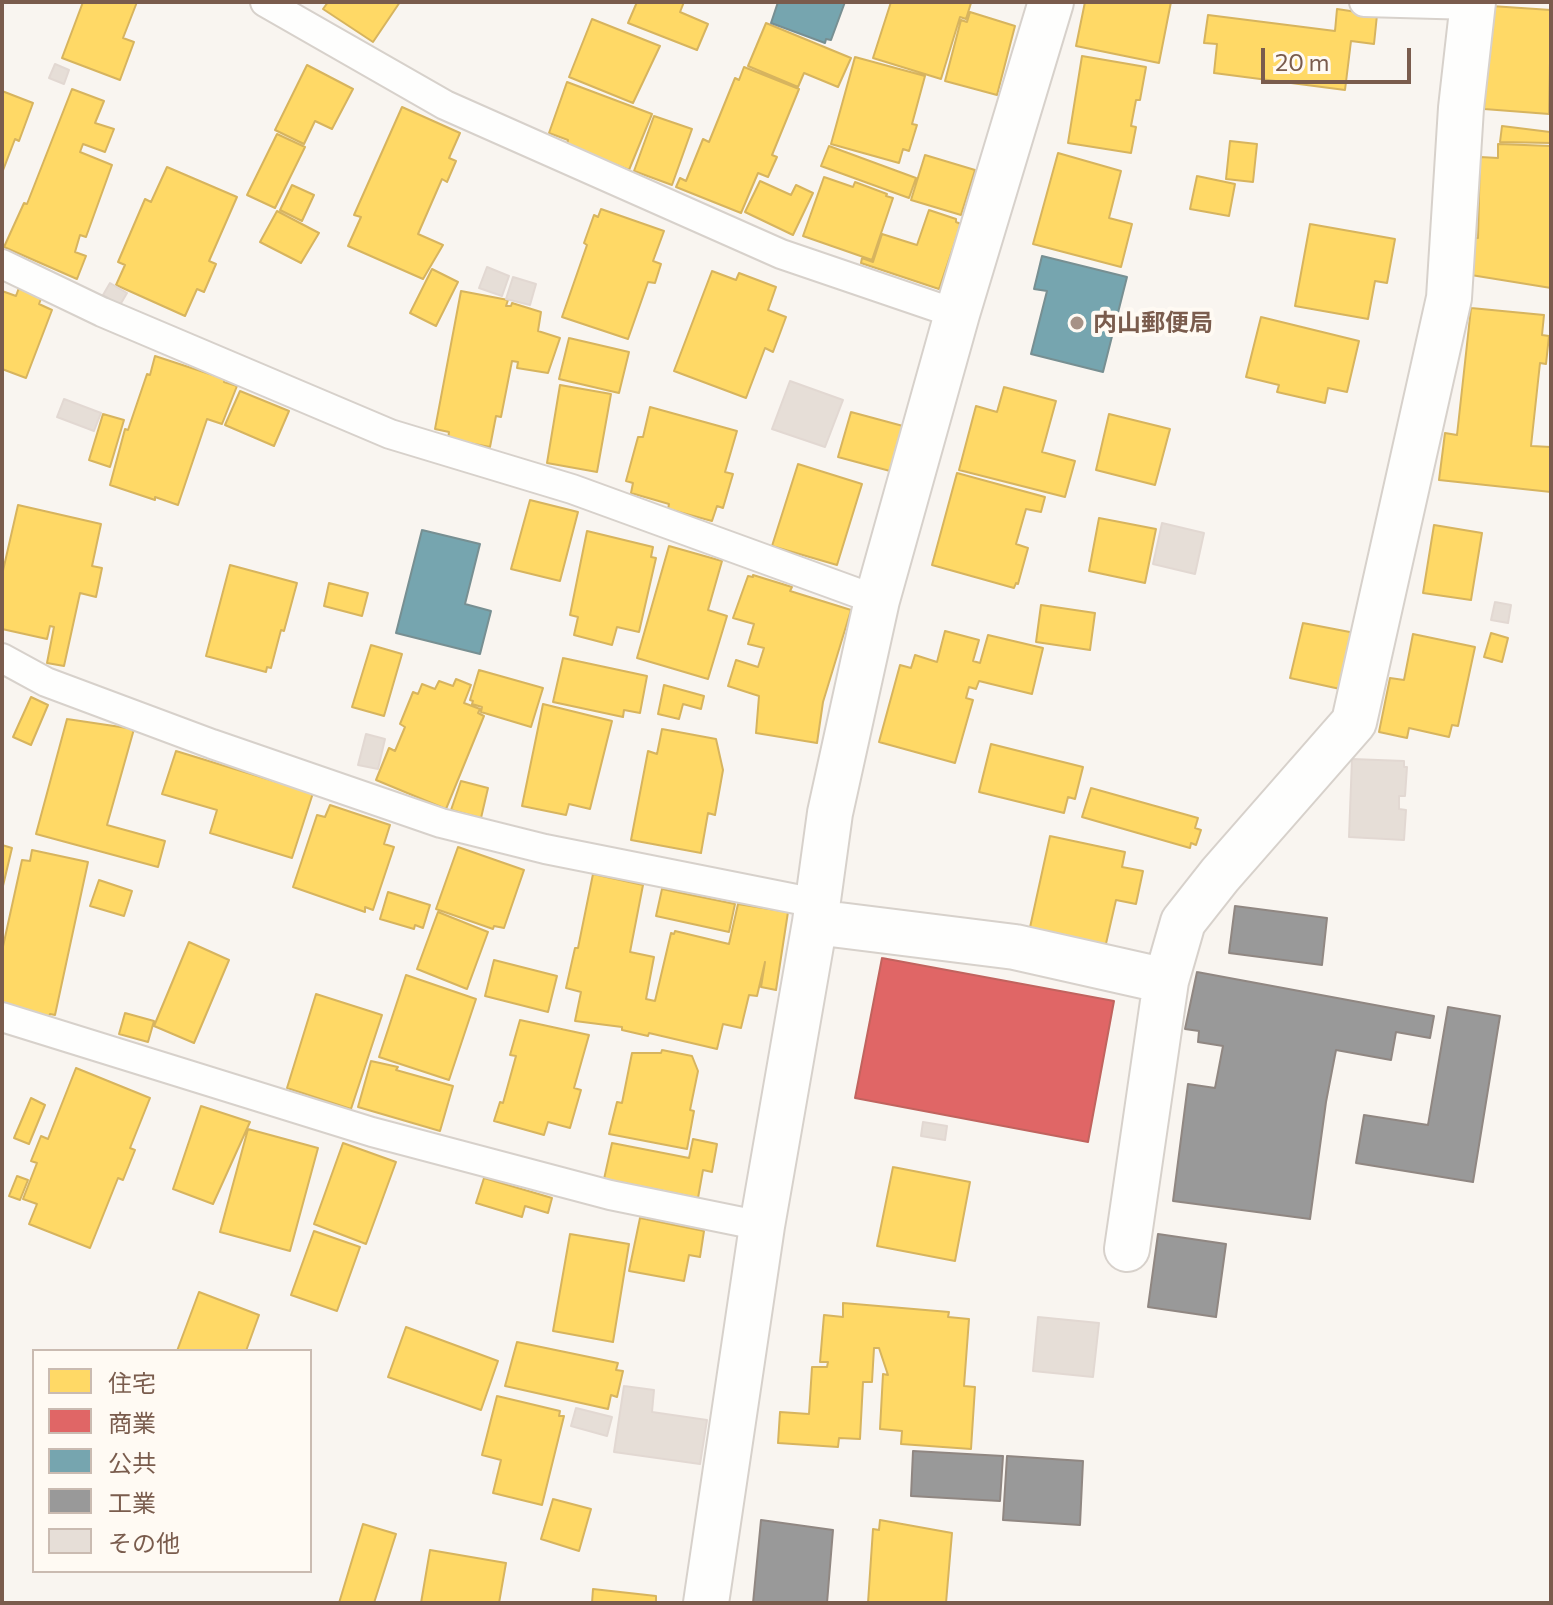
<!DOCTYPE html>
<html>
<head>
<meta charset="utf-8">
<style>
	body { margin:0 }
	#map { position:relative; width:1553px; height:1605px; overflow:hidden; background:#f9f5f0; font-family:Commissioner,"Noto Sans JP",sans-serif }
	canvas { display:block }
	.frame { position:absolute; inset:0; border:4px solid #7a5c4d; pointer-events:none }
	.legend { position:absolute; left:32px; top:1349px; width:280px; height:224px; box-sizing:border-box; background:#fffaf3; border:2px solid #cabbb1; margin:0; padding:10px 14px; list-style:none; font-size:24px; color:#7a5c4d }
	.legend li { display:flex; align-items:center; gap:16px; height:40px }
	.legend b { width:40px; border:2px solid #cabbb1 }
	.scale { position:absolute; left:1261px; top:48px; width:150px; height:36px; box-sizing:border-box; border:4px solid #7a5c4d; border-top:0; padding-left:10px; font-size:24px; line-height:28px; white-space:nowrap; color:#7a5c4d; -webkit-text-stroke:6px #fffaf3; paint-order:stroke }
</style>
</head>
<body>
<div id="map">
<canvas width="1553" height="1605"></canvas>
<div class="frame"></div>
<ul class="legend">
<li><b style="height:22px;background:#ffd966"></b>住宅</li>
<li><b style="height:22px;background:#e06666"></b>商業</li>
<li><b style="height:22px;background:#76a5af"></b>公共</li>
<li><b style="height:22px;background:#999"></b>工業</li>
<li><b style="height:22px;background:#e6ded7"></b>その他</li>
</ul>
<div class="scale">20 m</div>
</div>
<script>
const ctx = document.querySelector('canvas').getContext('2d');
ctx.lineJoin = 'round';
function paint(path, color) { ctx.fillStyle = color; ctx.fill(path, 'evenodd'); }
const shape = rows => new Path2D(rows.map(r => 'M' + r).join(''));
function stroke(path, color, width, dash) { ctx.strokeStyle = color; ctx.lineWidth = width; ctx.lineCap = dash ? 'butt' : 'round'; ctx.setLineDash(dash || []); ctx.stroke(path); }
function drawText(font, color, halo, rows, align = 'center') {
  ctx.font = font + ' Commissioner,"Noto Sans JP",sans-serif'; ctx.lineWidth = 8; ctx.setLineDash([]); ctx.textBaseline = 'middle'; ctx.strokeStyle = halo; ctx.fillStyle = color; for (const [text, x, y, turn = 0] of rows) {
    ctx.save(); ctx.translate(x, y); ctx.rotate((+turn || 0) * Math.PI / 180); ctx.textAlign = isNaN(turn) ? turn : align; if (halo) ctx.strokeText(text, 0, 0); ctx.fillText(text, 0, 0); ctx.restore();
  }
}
const homes = shape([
	[83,2,137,2,123,38,134,42,120,80,62,58,83,2],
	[328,2,400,2,373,42,323,9,328,2],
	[637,2,684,2,680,12,708,24,697,50,628,23,637,2],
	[891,2,971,3,966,19,960,17,941,79,873,58,891,2],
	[1085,2,1171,2,1159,63,1076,46,1085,2],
	[1491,6,1551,10,1549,114,1484,109,1491,6],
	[1337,9,1377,15,1374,44,1351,41,1345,90,1214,73,1217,44,1204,43,1208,15,1335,31,1337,9],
	[970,12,1015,26,997,95,945,81,961,20,967,22,970,12],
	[592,19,660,46,633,103,569,77,592,19],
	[766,23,851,58,838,87,804,73,798,87,748,66,766,23],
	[1082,56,1146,67,1140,100,1136,100,1131,126,1136,127,1131,153,1068,143,1082,56],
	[855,57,925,76,912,124,917,125,909,151,903,149,899,163,831,144,855,57],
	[307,65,353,89,332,129,315,121,304,144,275,130,307,65],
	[744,67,799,89,772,155,777,157,768,177,758,173,741,213,676,187,680,178,686,181,703,139,709,142,735,78,739,80,744,67],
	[567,82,652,114,629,170,567,145,568,140,549,133,567,82],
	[72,89,104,101,95,123,114,129,105,152,83,144,80,152,112,165,86,237,80,235,75,252,86,256,77,279,4,247,24,203,27,204,72,89],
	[2,91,33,103,19,141,15,139,2,173,2,91],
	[402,107,460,133,449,158,456,161,447,182,442,179,418,234,443,245,423,279,348,246,361,217,354,215,402,107],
	[654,116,692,129,672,185,634,171,654,116],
	[1551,121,1551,143,1500,142,1502,126,1550,132,1551,121],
	[277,134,305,147,275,208,247,195,277,134],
	[1230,141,1257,144,1253,182,1226,179,1230,141],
	[1498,144,1551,146,1551,288,1471,275,1472,238,1478,238,1480,157,1498,158,1498,144],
	[829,146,916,178,909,198,821,166,829,146],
	[1058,153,1121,171,1109,218,1132,224,1121,267,1033,244,1058,153],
	[925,155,975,170,961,215,911,200,925,155],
	[167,167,237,197,209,261,216,264,204,292,197,289,185,316,116,285,125,265,118,262,145,199,151,202,167,167],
	[1197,176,1235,184,1229,216,1190,209,1197,176],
	[824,177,853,187,855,182,887,194,886,196,893,198,872,260,803,236,824,177],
	[760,181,791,195,796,185,813,193,793,235,745,212,760,181],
	[292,185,314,195,302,221,280,210,292,185],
	[601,209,664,231,653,261,661,264,655,283,648,282,628,339,562,317,587,245,584,243,594,215,598,217,601,209],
	[929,210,956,219,956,222,961,224,939,289,861,263,862,258,873,262,882,234,917,245,929,210],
	[277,211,319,233,301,263,260,242,277,211],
	[1310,224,1395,239,1387,283,1375,281,1368,319,1295,306,1310,224],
	[432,269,458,282,436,326,410,313,432,269],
	[712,271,736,280,739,273,776,287,768,310,786,317,773,352,765,348,746,398,674,371,712,271],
	[21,282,44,291,39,304,52,310,26,378,2,369,2,291,16,296,21,282],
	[461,291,508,300,506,306,511,306,512,303,541,312,538,331,560,338,548,373,517,368,518,362,512,361,501,417,496,416,490,447,448,439,449,432,435,429,461,291],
	[1471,308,1544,315,1542,335,1549,336,1546,364,1540,363,1531,446,1551,447,1551,492,1439,480,1445,433,1457,435,1471,308],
	[1261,317,1359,341,1347,392,1328,388,1325,403,1277,392,1279,385,1246,377,1261,317],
	[569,338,629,352,619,393,559,379,569,338],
	[155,356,225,379,224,382,237,386,222,424,207,419,178,505,155,497,155,500,110,485,125,429,128,430,147,374,150,375,155,356],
	[560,385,611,394,597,472,547,463,560,385],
	[1004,387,1056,401,1042,452,1075,461,1065,497,959,470,976,406,997,412,1004,387],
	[240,391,289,411,274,446,225,425,240,391],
	[650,407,737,431,725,472,733,474,723,508,717,506,712,521,668,509,669,504,631,493,633,483,626,481,638,437,643,437,650,407],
	[851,412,903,426,890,471,838,457,851,412],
	[103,414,124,420,110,467,89,460,103,414],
	[1109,414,1170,429,1155,485,1096,470,1109,414],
	[798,464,862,484,837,565,772,546,798,464],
	[957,473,1045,497,1041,512,1026,509,1016,544,1028,548,1018,584,1016,583,1014,588,932,565,957,473],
	[530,500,578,512,560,581,511,569,530,500],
	[18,505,101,524,92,566,102,568,96,597,80,593,64,666,47,663,54,627,50,626,47,639,2,629,2,575,18,505],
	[1099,518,1156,529,1145,583,1089,571,1099,518],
	[1434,525,1482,533,1471,600,1423,593,1434,525],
	[587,531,653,547,651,557,656,558,639,632,617,627,612,645,574,635,578,617,570,615,587,531],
	[669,546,722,561,708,610,727,616,708,679,637,658,669,546],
	[230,565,297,583,284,631,281,630,271,668,267,667,266,672,206,656,230,565],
	[753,575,792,587,790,591,851,610,823,702,817,743,756,733,759,696,728,686,736,660,758,667,764,648,748,644,754,624,733,618,748,576,753,577,753,575],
	[329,583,368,593,362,616,324,606,329,583],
	[1041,605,1095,613,1090,650,1036,642,1041,605],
	[1303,623,1355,633,1340,689,1290,678,1303,623],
	[945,631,979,640,973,661,980,663,988,635,1043,648,1032,694,979,681,976,689,969,687,966,698,973,700,955,763,879,742,900,665,911,668,915,655,937,662,945,631],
	[1491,633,1508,638,1502,662,1484,657,1491,633],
	[1413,634,1475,647,1458,726,1452,725,1449,737,1409,728,1407,738,1379,732,1390,678,1404,680,1413,634],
	[371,645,402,654,384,716,352,707,371,645],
	[563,658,647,676,640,713,624,710,623,717,553,702,563,658],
	[479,670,543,688,531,727,481,712,482,707,472,704,473,701,470,700,479,670],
	[456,679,471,685,464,703,480,709,478,713,484,716,446,809,376,780,389,748,395,751,405,727,400,724,413,692,418,694,422,684,435,689,439,681,453,686,456,679],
	[664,685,704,696,701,709,683,704,679,719,658,714,664,685],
	[31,697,48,705,31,745,13,737,31,697],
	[543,704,612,721,590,809,569,804,566,815,522,806,543,704],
	[67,719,134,729,107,825,165,841,158,867,36,834,67,719],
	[662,729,716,739,723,770,715,815,708,813,701,853,631,840,648,751,657,754,662,729],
	[991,744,1083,767,1075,799,1068,797,1064,813,979,792,991,744],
	[176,751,313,793,292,858,210,833,217,810,162,794,176,751],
	[461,781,488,788,481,818,451,810,461,781],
	[1091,788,1198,818,1195,828,1201,830,1196,845,1191,843,1190,848,1082,817,1091,788],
	[330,805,390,825,384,844,394,847,373,910,365,907,365,912,293,887,317,815,325,817,330,805],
	[1050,836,1125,852,1122,867,1143,871,1136,904,1116,900,1105,948,1029,932,1050,836],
	[2,845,12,848,2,890,2,845],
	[458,847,524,870,504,928,494,926,493,929,436,909,458,847],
	[32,850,88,862,55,1015,50,1014,48,1019,2,1005,2,951,22,860,30,861,32,850],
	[593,874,643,885,630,952,654,957,646,999,655,1001,671,933,674,934,675,931,729,944,738,904,788,912,776,990,761,987,765,962,757,996,749,995,741,1028,723,1024,717,1049,649,1033,648,1036,622,1030,622,1027,575,1021,581,992,566,988,575,948,578,948,593,874],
	[99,880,132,891,124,916,90,906,99,880],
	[662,889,735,904,729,932,656,916,662,889],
	[388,892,430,905,423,928,415,925,414,929,380,919,388,892],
	[438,912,488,932,467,989,417,969,438,912],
	[189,942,229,960,194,1043,154,1026,189,942],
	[494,960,557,976,548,1012,485,996,494,960],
	[406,975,476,999,449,1080,379,1057,406,975],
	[316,994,382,1015,351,1109,287,1088,316,994],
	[125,1013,154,1021,148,1042,119,1034,125,1013],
	[520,1020,589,1035,574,1088,581,1090,570,1128,548,1122,544,1135,494,1121,500,1102,503,1103,516,1056,510,1055,520,1020],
	[662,1050,692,1056,698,1071,690,1110,694,1111,687,1149,609,1134,617,1102,622,1103,632,1053,661,1053,662,1050],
	[371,1061,398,1067,396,1070,453,1086,440,1131,358,1107,371,1061],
	[76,1068,150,1098,130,1148,135,1150,123,1180,118,1178,90,1248,29,1224,37,1204,23,1199,37,1163,31,1161,41,1136,48,1139,76,1068],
	[31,1098,45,1105,29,1144,14,1138,31,1098],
	[201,1106,250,1122,213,1204,173,1189,201,1106],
	[248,1129,318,1148,290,1251,220,1232,248,1129],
	[693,1139,717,1144,712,1172,703,1170,698,1198,604,1179,612,1143,689,1158,693,1139],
	[343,1143,396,1162,366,1244,314,1224,343,1143],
	[893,1167,970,1182,955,1261,877,1246,893,1167],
	[17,1176,28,1180,20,1200,9,1196,17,1176],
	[484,1178,552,1198,548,1213,525,1206,522,1217,476,1203,484,1178],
	[640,1218,704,1231,700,1257,689,1255,684,1281,629,1271,640,1218],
	[314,1231,360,1247,337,1311,291,1295,314,1231],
	[570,1234,629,1244,613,1342,553,1331,570,1234],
	[199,1292,259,1315,246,1351,177,1351,199,1292],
	[843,1303,949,1312,948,1317,969,1319,964,1386,975,1387,971,1449,901,1444,902,1431,880,1429,883,1374,888,1375,879,1348,874,1348,872,1382,863,1382,860,1439,839,1438,838,1447,778,1443,780,1412,809,1414,812,1367,827,1367,828,1362,820,1362,824,1315,843,1317,843,1303],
	[406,1327,498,1361,481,1410,388,1377,406,1327],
	[517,1342,618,1363,616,1370,623,1371,617,1397,611,1395,608,1409,505,1386,517,1342],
	[497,1396,560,1411,559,1416,564,1416,542,1505,493,1493,501,1460,482,1455,497,1396],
	[553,1499,591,1509,579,1551,541,1539,553,1499],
	[880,1520,952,1533,946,1603,868,1603,873,1529,879,1530,880,1520],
	[363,1524,396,1534,374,1603,339,1603,363,1524],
	[430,1550,506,1563,499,1603,421,1603,430,1550],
	[593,1589,656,1596,656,1603,592,1603,593,1589]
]);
paint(homes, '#ffd966');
stroke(homes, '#d7b45e', 2);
const shops = shape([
	[882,958,1114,1001,1088,1142,855,1098,882,958]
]);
paint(shops, '#e06666');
stroke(shops, '#c1635e', 2);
const public = shape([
	[778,2,845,2,831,40,826,39,825,43,771,23,778,2],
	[1042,256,1127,277,1103,372,1031,354,1047,291,1034,289,1042,256],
	[422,530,480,544,465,604,491,611,480,654,396,633,422,530]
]);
paint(public, '#76a5af');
stroke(public, '#778f92', 2);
const industry = shape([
	[1235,906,1327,918,1322,965,1229,953,1235,906],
	[1197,972,1434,1016,1430,1038,1396,1032,1391,1060,1336,1050,1326,1102,1310,1219,1173,1201,1188,1084,1215,1088,1223,1046,1198,1042,1199,1031,1185,1029,1197,972],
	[1448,1007,1500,1016,1473,1182,1356,1163,1364,1115,1428,1125,1448,1007],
	[1158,1234,1226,1244,1216,1317,1148,1307,1158,1234],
	[913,1451,1003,1456,1000,1501,911,1496,913,1451],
	[1007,1456,1083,1461,1080,1525,1003,1520,1007,1456],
	[761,1520,833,1530,827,1603,753,1603,761,1520]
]);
paint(industry, '#999');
stroke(industry, '#908782', 2);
const building = shape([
	[55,64,69,70,64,84,49,78,55,64],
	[487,267,509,276,502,296,479,288,487,267],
	[513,277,536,284,530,305,506,299,513,277],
	[110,283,127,293,120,305,103,295,110,283],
	[790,381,843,400,825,447,772,429,790,381],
	[64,399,101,413,94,431,57,417,64,399],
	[1162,523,1204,533,1195,574,1153,564,1162,523],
	[1495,602,1511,605,1508,623,1491,620,1495,602],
	[366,734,385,739,378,769,358,765,366,734],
	[1352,759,1404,761,1404,767,1407,767,1405,796,1399,796,1399,809,1406,810,1404,840,1349,837,1352,759],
	[923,1122,947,1126,945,1140,921,1136,923,1122],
	[1038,1317,1099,1323,1093,1377,1033,1371,1038,1317],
	[624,1386,654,1390,652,1412,707,1420,700,1464,614,1452,624,1386],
	[576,1408,612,1417,607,1436,571,1426,576,1408]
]);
paint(building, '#e6ded7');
stroke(building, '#e2d8d2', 2);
const service = shape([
	[265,2,445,105,781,254,957,314],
	[1364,2,1473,5],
	[2,264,102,312,390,434,572,489,877,600],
	[2,658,46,682,212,744,441,823,545,849,816,903],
	[2,1017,372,1132,610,1195,762,1226]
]);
const minor = shape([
	[815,922,1015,947,1166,981,1183,922,1220,875,1354,722,1449,298,1461,108,1473,2],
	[1127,1249,1166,981],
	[706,1603,762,1226,815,922,830,813,877,600,957,314,1051,2]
]);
stroke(service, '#d7d1cb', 32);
stroke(minor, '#d7d1cb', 48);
stroke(service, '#fefefd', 28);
stroke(minor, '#fefefd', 44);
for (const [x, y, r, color] of [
	[1077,323,8,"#a69286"]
]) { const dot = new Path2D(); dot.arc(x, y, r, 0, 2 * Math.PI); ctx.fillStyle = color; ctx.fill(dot); stroke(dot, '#fffaf3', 3); }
drawText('bold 24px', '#7a5c4d', '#fffaf3', [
	["内山郵便局",1093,323]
], 'left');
</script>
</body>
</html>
